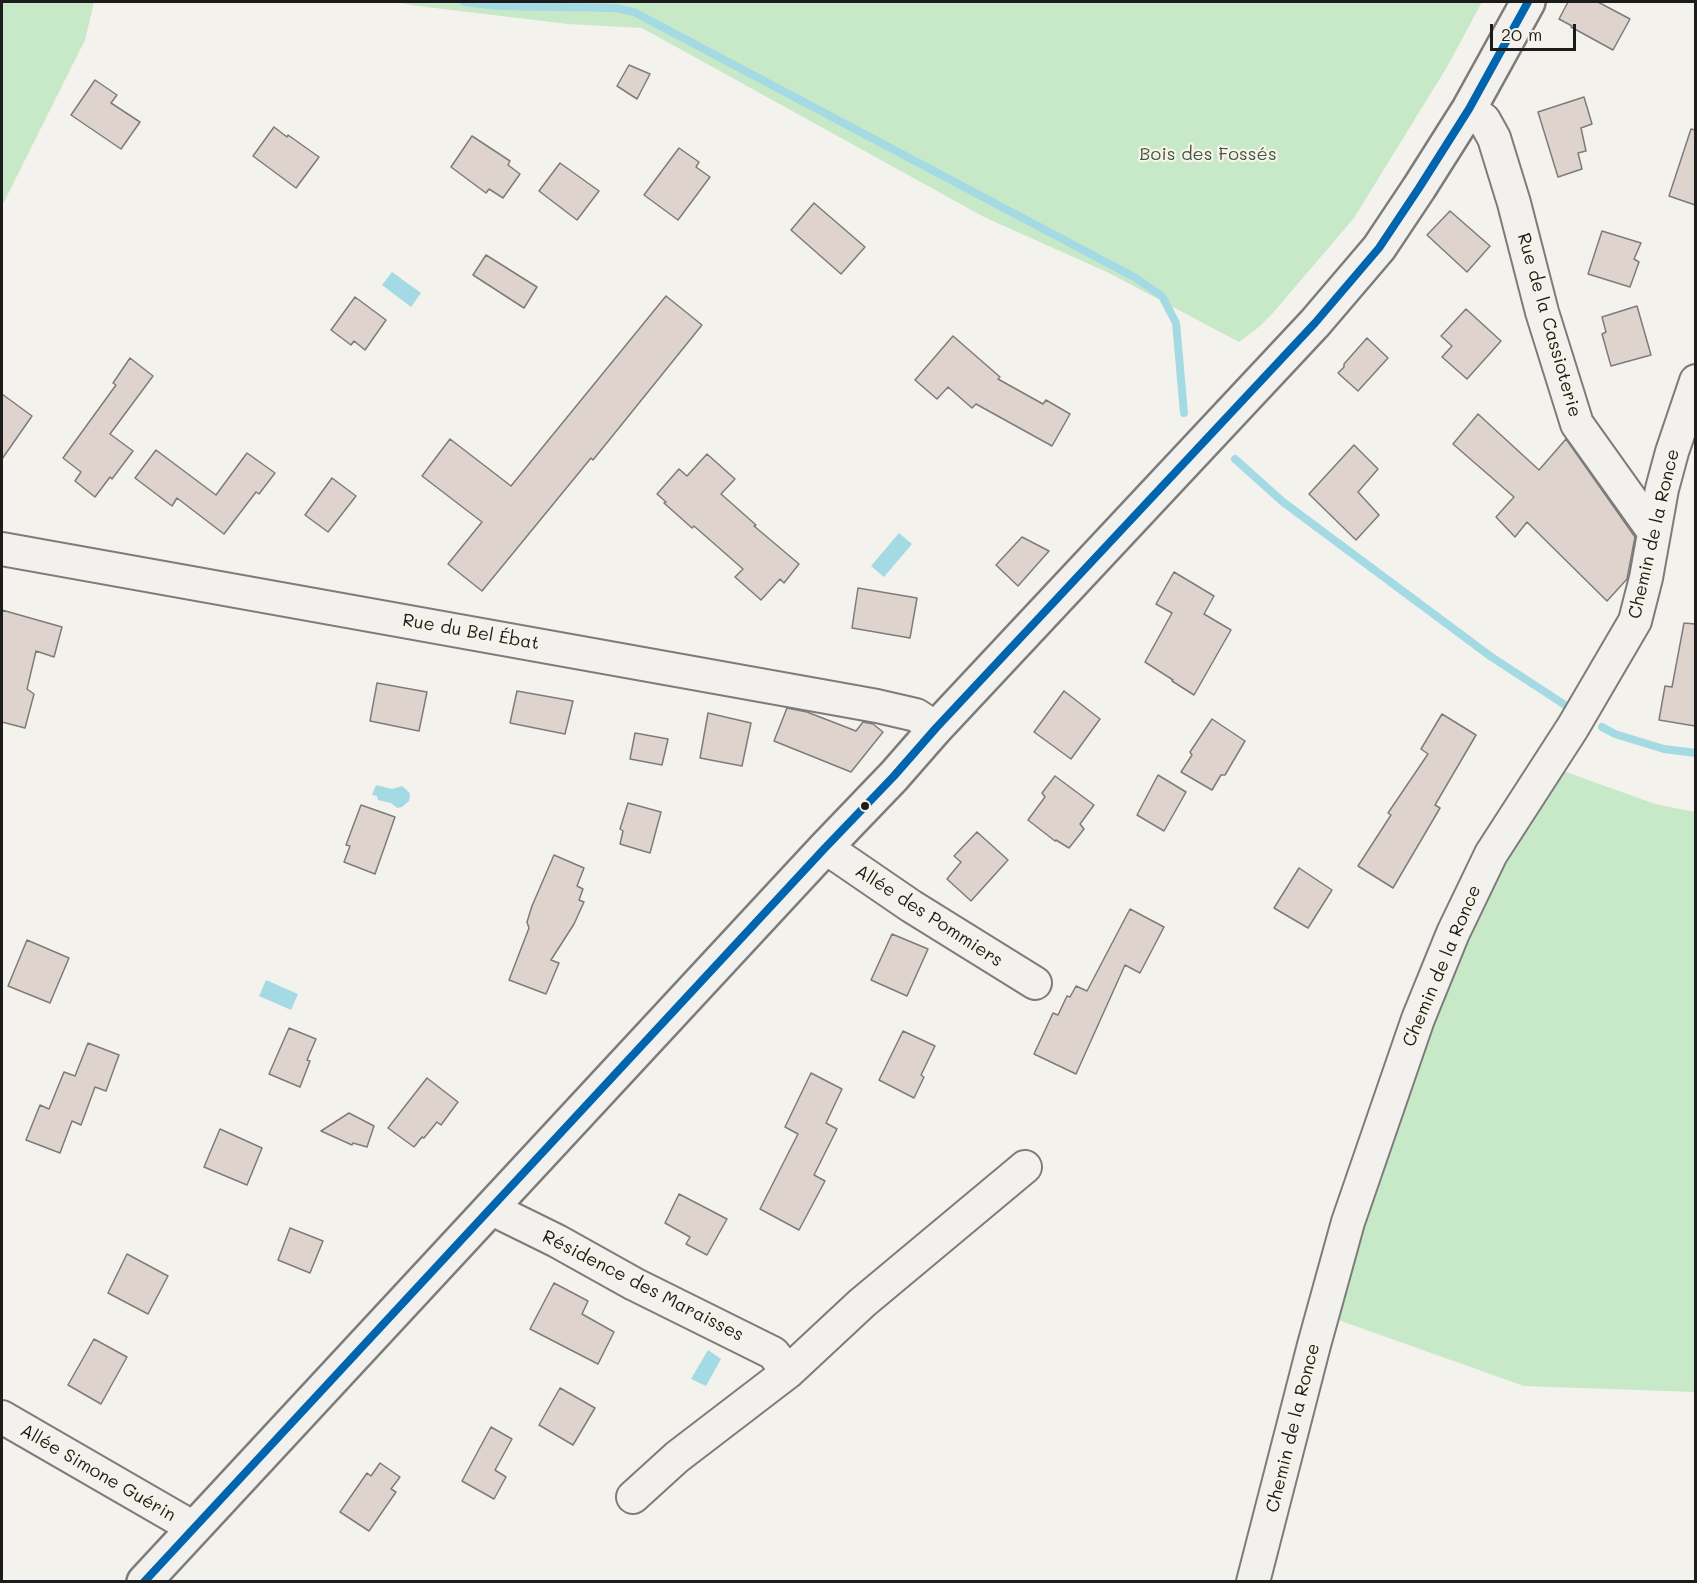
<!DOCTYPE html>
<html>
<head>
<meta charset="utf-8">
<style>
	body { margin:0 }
	#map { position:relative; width:1697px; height:1583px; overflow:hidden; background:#f4f2ec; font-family:Mali,sans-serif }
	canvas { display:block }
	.frame { position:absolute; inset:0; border:3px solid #1c1c1c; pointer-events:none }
	.scale { position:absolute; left:1490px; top:24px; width:86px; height:27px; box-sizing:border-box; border:3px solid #1c1c1c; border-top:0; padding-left:8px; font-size:18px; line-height:21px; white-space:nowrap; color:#1c1c1c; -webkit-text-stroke:4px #f7f3e8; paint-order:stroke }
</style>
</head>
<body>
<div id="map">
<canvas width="1697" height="1583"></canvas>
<div class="frame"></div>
<div class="scale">20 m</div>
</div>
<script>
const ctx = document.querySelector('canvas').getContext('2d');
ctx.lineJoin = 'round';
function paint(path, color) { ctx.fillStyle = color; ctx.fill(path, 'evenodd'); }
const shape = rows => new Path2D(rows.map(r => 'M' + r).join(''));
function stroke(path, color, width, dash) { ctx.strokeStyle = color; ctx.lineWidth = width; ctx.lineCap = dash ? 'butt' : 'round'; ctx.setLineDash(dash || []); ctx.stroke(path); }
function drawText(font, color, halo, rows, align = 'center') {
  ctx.font = font + ' Mali,sans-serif'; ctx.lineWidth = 4.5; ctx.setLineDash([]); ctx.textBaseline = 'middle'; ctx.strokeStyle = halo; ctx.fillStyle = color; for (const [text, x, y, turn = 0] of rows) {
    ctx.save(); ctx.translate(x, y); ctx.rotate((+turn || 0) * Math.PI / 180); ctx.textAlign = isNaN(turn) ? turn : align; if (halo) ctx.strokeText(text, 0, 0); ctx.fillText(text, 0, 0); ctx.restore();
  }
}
paint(shape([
	[2,2,94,2,85,40,2,206],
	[397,2,1482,2,1447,67,1354,218,1272,314,1259,327,1239,342,1109,273,984,217,642,28,568,24,410,5],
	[1555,768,1655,804,1695,812,1695,1392,1524,1386,1327,1316,1440,990,1512,844]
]), '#c7e9c7');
paint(shape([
	[392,272,421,293,411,307,382,285],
	[899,533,912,544,884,577,871,566],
	[376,785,392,789,402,786,409,792,410,796,409,801,402,807,397,808,391,803,378,800,377,796,372,795],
	[266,980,298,994,291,1010,259,996],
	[708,1350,721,1359,706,1386,691,1379]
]), '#a4dae4');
stroke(shape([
	[464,2,498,6,616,8,634,12,1134,277,1162,296,1176,323,1184,413],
	[1235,459,1283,502,1490,656,1565,705],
	[1602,727,1615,734,1664,749,1696,753]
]), '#a4dae4', 8);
const building = shape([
	[1568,2,1598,2,1630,19,1613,50,1571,27,1572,26,1559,19,1568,2],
	[629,65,650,74,637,99,617,86,629,65],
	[95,80,117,95,111,103,140,122,121,149,71,115,95,80],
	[1584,97,1592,124,1581,128,1586,151,1578,153,1582,169,1558,177,1538,112,1584,97],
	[274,127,287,137,288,135,319,157,296,188,253,156,274,127],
	[1691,129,1695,130,1695,205,1669,196,1691,129],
	[472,136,510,161,508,165,520,174,503,198,489,189,486,193,451,167,472,136],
	[679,148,699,162,696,167,710,177,678,220,644,195,679,148],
	[560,163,599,191,577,220,539,191,560,163],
	[814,203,865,247,841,274,791,230,814,203],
	[1450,211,1490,246,1467,272,1427,235,1450,211],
	[1602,231,1641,243,1634,259,1639,262,1630,287,1588,274,1602,231],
	[486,255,537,287,524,308,473,275,486,255],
	[666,296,702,325,593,460,591,458,482,591,448,564,482,522,422,476,450,439,511,486,666,296],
	[355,297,386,320,365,350,354,341,351,345,331,330,355,297],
	[1637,306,1651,355,1611,366,1602,334,1606,332,1602,317,1637,306],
	[1466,309,1501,341,1467,379,1442,357,1452,346,1441,336,1466,309],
	[953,336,1000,377,998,379,1043,404,1046,400,1070,414,1052,446,976,404,972,408,948,387,937,399,915,380,953,336],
	[1367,338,1388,358,1358,391,1338,373,1344,367,1344,364,1367,338],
	[130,358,153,376,110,434,133,451,112,479,110,477,95,497,75,481,81,472,63,458,116,385,113,383,130,358],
	[2,394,32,416,2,459,2,394],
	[1478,414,1539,470,1566,439,1635,537,1627,579,1607,601,1527,522,1515,537,1496,517,1514,497,1453,444,1478,414],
	[1354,445,1378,469,1358,492,1379,515,1356,540,1309,494,1354,445],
	[156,450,216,495,247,453,275,473,259,494,256,492,224,534,177,498,172,506,135,478,156,450],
	[707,454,735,479,721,494,756,525,754,526,799,564,784,583,780,579,761,600,735,577,743,569,694,526,692,528,664,503,666,502,657,494,679,469,687,476,707,454],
	[332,478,356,496,328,532,305,515,332,478],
	[1022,537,1049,551,1018,586,996,565,1022,537],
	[1174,572,1214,596,1204,614,1231,630,1194,695,1172,681,1173,680,1145,662,1172,613,1156,604,1174,572],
	[858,588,917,598,910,638,852,628,858,588],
	[2,610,62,627,54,657,36,651,27,689,34,694,25,728,2,722,2,610],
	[1684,623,1695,624,1695,726,1659,720,1665,686,1672,687,1684,623],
	[377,683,427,692,419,731,370,721,377,683],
	[517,691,573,701,565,734,510,723,517,691],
	[1064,691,1100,719,1071,759,1034,732,1064,691],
	[787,708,807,712,856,731,863,722,873,724,883,732,851,772,774,741,787,708],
	[708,713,751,723,742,766,700,758,708,713],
	[1442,714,1476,735,1435,805,1440,808,1393,888,1358,866,1391,815,1388,813,1428,754,1421,749,1442,714],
	[1212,719,1245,741,1225,775,1221,775,1212,790,1181,772,1192,755,1190,752,1212,719],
	[635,733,668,739,662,765,630,759,635,733],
	[1158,775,1186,792,1164,831,1137,815,1158,775],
	[1055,776,1094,805,1080,824,1084,829,1069,848,1056,840,1055,841,1028,820,1045,797,1042,793,1055,776],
	[628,803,661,812,650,853,620,844,623,831,620,829,628,803],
	[361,805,395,817,375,874,344,862,350,846,346,845,361,805],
	[977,832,1008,860,971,901,947,879,961,862,954,856,977,832],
	[554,855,584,868,577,886,583,889,579,900,584,902,574,924,551,960,559,963,546,994,509,980,529,928,527,922,532,906,554,855],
	[1299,868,1332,890,1308,928,1274,908,1299,868],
	[1130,909,1164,927,1140,973,1125,965,1076,1074,1034,1054,1053,1013,1058,1015,1067,996,1070,997,1076,986,1087,991,1130,909],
	[892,934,928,949,907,996,871,980,892,934],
	[27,940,69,958,50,1003,8,986,27,940],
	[289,1028,316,1039,307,1060,310,1061,300,1087,269,1074,289,1028],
	[903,1031,935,1046,921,1075,924,1077,914,1098,879,1080,903,1031],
	[88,1043,119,1055,106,1091,95,1087,81,1125,72,1121,60,1153,26,1140,40,1105,49,1109,64,1072,75,1076,88,1043],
	[811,1073,842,1089,826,1123,837,1129,814,1175,825,1181,799,1230,760,1209,798,1134,785,1127,811,1073],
	[427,1078,458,1102,441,1125,437,1122,424,1138,422,1137,414,1147,388,1128,427,1078],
	[349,1113,374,1126,367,1147,353,1143,352,1145,321,1131,349,1113],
	[220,1129,262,1148,247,1185,204,1167,220,1129],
	[679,1194,727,1219,707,1255,686,1244,690,1237,665,1223,679,1194],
	[290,1228,323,1241,310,1273,278,1260,290,1228],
	[127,1254,168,1276,148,1314,108,1293,127,1254],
	[554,1283,588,1301,582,1314,614,1332,598,1364,530,1329,554,1283],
	[94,1339,127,1357,101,1404,68,1385,94,1339],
	[560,1388,595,1408,573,1445,539,1425,560,1388],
	[491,1427,512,1439,495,1470,506,1477,494,1499,462,1481,491,1427],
	[380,1463,400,1477,391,1489,396,1492,369,1531,340,1512,367,1473,371,1476,380,1463]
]);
paint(building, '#dfd3ce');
stroke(building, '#7d7c7a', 1.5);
const minor = shape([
	[1469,109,1484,120,1494,138,1514,203,1542,312,1577,424,1654,532],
	[2,549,877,706,916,715,936,728],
	[824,849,838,856,911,906,1035,983],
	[492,1209,557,1241,634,1284,773,1353,788,1372],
	[2,1417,194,1528],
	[633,1497,677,1457,788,1372,862,1303,1025,1167],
	[1253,1582,1314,1345,1348,1222,1418,1019,1453,933,1491,854,1573,727,1635,621,1646,578,1662,489,1672,452,1696,381]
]);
const secondary = shape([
	[144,1582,824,849,894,776,936,728,1315,323,1379,248,1419,188,1469,109,1528,2]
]);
stroke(minor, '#7d7c7a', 36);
stroke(secondary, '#7d7c7a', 38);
stroke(minor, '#f2f1ed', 32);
stroke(secondary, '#f2f1ed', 33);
stroke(shape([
	[144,1582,824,849,894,776,936,728,1315,323,1379,248,1419,188,1469,109,1528,2]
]), '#0065ae', 8);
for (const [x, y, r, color] of [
	[865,806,5,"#1c1c1c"]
]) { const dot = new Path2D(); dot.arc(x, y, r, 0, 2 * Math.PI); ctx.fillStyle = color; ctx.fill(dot); stroke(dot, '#f7f3e8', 2); }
drawText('18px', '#445746', '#f7f3e8', [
	["Bois des Fossés",1208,154]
]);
drawText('18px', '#1c1c1c', '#f7f3e8', [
	["Rue de la Cassioterie",1549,325,74],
	["Chemin de la Ronce",1654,534,-77],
	["Rue du Bel Ébat",471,632,10],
	["Allée des Pommiers",929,916,33],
	["Chemin de la Ronce",1442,966,-67],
	["Résidence des Maraisses",643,1286,27],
	["Chemin de la Ronce",1293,1428,-76],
	["Allée Simone Guérin",98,1473,30]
]);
</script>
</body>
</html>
